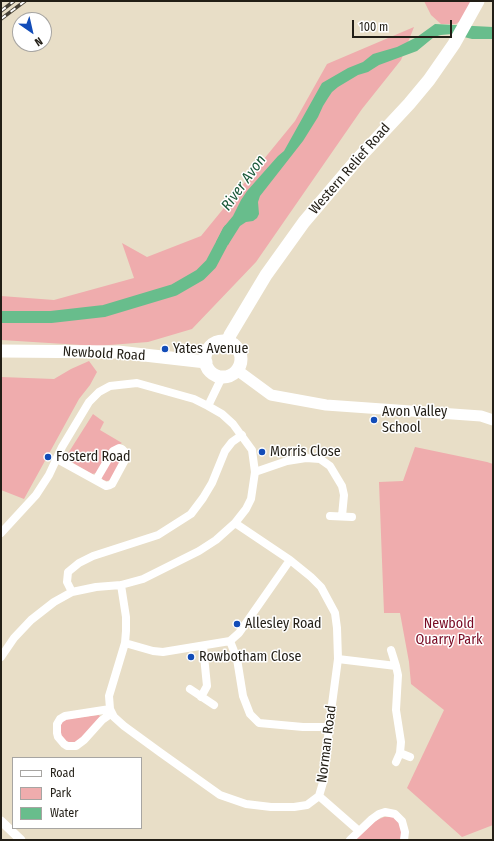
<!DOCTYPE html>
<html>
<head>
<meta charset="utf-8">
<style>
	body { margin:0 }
	#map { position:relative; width:494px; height:841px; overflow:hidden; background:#e8dec7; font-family:"Fira Sans Condensed",sans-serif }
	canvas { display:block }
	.frame { position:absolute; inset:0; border:2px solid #221e16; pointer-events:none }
	.legend { position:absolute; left:12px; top:757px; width:130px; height:72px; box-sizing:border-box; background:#fff; border:1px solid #a7a5a2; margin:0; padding:5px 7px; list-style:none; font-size:12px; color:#221e16 }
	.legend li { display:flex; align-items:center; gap:8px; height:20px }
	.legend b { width:20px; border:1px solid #a7a5a2 }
	.north { position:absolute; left:12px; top:12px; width:40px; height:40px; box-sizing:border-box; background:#fff; border:1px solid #a7a5a2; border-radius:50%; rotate:146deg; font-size:11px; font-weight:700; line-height:16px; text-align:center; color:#221e16 }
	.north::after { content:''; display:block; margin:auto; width:14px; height:18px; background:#124cb8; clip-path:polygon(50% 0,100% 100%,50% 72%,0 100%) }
	.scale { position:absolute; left:352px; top:20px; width:100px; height:18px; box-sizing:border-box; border:2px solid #221e16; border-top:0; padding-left:5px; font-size:12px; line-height:14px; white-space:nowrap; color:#221e16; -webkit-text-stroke:3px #fff; paint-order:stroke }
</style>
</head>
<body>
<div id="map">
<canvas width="494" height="841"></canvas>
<div class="frame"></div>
<ul class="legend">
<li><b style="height:5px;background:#fff"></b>Road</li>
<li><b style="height:11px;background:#efacad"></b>Park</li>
<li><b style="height:11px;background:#68bd8c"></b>Water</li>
</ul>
<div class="north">N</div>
<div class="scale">100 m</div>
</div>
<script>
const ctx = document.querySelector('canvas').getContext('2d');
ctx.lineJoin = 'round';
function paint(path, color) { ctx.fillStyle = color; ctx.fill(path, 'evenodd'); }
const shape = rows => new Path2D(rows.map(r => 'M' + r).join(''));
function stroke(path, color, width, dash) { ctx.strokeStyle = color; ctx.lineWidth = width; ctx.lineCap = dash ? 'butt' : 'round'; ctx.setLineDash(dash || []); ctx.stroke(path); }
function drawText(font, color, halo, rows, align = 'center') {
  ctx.font = font + ' "Fira Sans Condensed",sans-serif'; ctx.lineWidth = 3; ctx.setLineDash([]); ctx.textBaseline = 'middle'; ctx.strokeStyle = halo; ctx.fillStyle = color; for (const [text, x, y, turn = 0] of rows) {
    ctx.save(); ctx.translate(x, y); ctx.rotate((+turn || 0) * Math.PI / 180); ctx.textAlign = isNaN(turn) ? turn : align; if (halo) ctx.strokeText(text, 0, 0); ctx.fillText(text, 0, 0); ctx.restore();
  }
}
paint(shape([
	[424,1,471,1,464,18,456,24,441,24,431,15],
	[414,27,401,60,362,109,256,262,192,329,148,342,97,346,1,340,1,296,54,300,134,278,122,243,147,257,201,236,295,121,327,64],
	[89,361,97,372,90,385,79,399,24,499,1,490,1,377,54,379,71,369],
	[93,414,104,422,100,430,122,443,110,450,97,473,92,474,68,460,67,455],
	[415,447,487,462,493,464,493,825,462,837,407,788,444,710,411,684,409,662,400,613,384,613,379,482,403,481],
	[115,452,121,452,123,457,110,480,107,481,103,480,101,477],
	[99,715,100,717,80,740,74,744,64,740,60,734,61,724,64,719],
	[384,817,394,817,400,821,403,829,400,840,355,840,375,821]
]), '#efacad');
paint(shape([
	[435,24,493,27,493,39,472,39,452,34,441,35,434,37,417,51,379,65,368,72,358,75,338,87,332,92,328,98,323,106,318,117,303,141,260,196,258,202,259,214,257,218,253,221,246,222,240,226,228,245,216,242,223,228,233,216,241,200,247,191,278,156,284,151,322,83,348,68,363,62,373,54,397,47,417,37]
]), '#68bd8c');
stroke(shape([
	[1,317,51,317,104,311,174,290,200,275,211,264,229,230]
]), '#68bd8c', 12);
stroke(shape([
	[208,406,222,377],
	[57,459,106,486,110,485,112,484,126,458,125,452,122,449,119,448,113,451,96,480],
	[255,472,287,461,306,458,320,459,330,466,342,486,344,495,342,516],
	[330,516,352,517],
	[1,533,36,495,49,475,62,447,89,402,99,392,110,386,137,383,194,399,208,406,222,414,233,424,252,450,255,472,251,499,246,509,235,523,216,540,199,551,143,579,121,585,96,587,72,592,54,602,31,620,14,638,1,657],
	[121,585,126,617,126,631,125,643,109,696,110,709,114,717,124,726,161,753,220,795,246,804,271,807,294,807,307,805,319,796,324,779,329,727,338,659,337,628,335,613,321,587,311,577,290,560,235,523],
	[72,592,67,582,68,572,79,563,93,556,158,535,191,514,203,498,212,483,225,451,232,442,242,435],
	[230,641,237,659,243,696,250,714,259,723,303,727,329,727],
	[125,643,153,651,163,652,230,641,239,633,290,560],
	[391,650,396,666],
	[338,659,396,666,398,675,396,710,401,742,400,753,396,762],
	[190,689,214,705],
	[201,697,207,686,203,646],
	[110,709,65,716,60,719,57,724,57,733,58,737,64,744,67,746,76,746,84,740,102,720,112,713],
	[400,753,410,757],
	[319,796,359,831],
	[350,840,372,819,379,814,385,812,395,814,402,821,405,832,404,840]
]), '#fff', 8);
stroke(shape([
	[1,821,21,840]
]), '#fff', 9);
stroke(shape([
	[237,370,271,395,326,405,481,416,493,420]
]), '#fff', 11);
stroke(shape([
	'205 359a18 18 0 1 1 36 0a18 18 0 1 1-36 0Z',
	[228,342,230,335,266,275,304,222,355,162,409,104,429,80,454,44,478,1],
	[1,351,118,352,206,362]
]), '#fff', 13);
const rail = shape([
	[1,11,14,1],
	[1,19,25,1]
]);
stroke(rail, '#464136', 3.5);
stroke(rail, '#fff', 2, [6]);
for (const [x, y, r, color] of [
	[165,349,4,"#124cb8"],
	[374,420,4,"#124cb8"],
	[262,452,4,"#124cb8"],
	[48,457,4,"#124cb8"],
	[237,624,4,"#124cb8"],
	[191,657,4,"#124cb8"]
]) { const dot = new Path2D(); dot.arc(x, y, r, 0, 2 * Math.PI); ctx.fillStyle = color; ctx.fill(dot); stroke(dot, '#fff', 1.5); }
drawText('14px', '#221e16', '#fff', [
	["Western Relief Road",350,169,-49],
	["Newbold Road",104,354,3],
	["Norman Road",327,744,-83]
]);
drawText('14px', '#221e16', '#fff', [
	["Yates Avenue",173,349],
	["Avon Valley",382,412],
	["School",382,428],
	["Morris Close",270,452],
	["Fosterd Road",56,457],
	["Allesley Road",245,624],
	["Rowbotham Close",199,657]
], 'left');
drawText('14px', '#790b24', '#fff', [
	["Newbold",449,624],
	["Quarry Park",449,640]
]);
drawText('italic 15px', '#195838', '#fff', [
	["River Avon",244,183,-54]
]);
</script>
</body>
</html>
